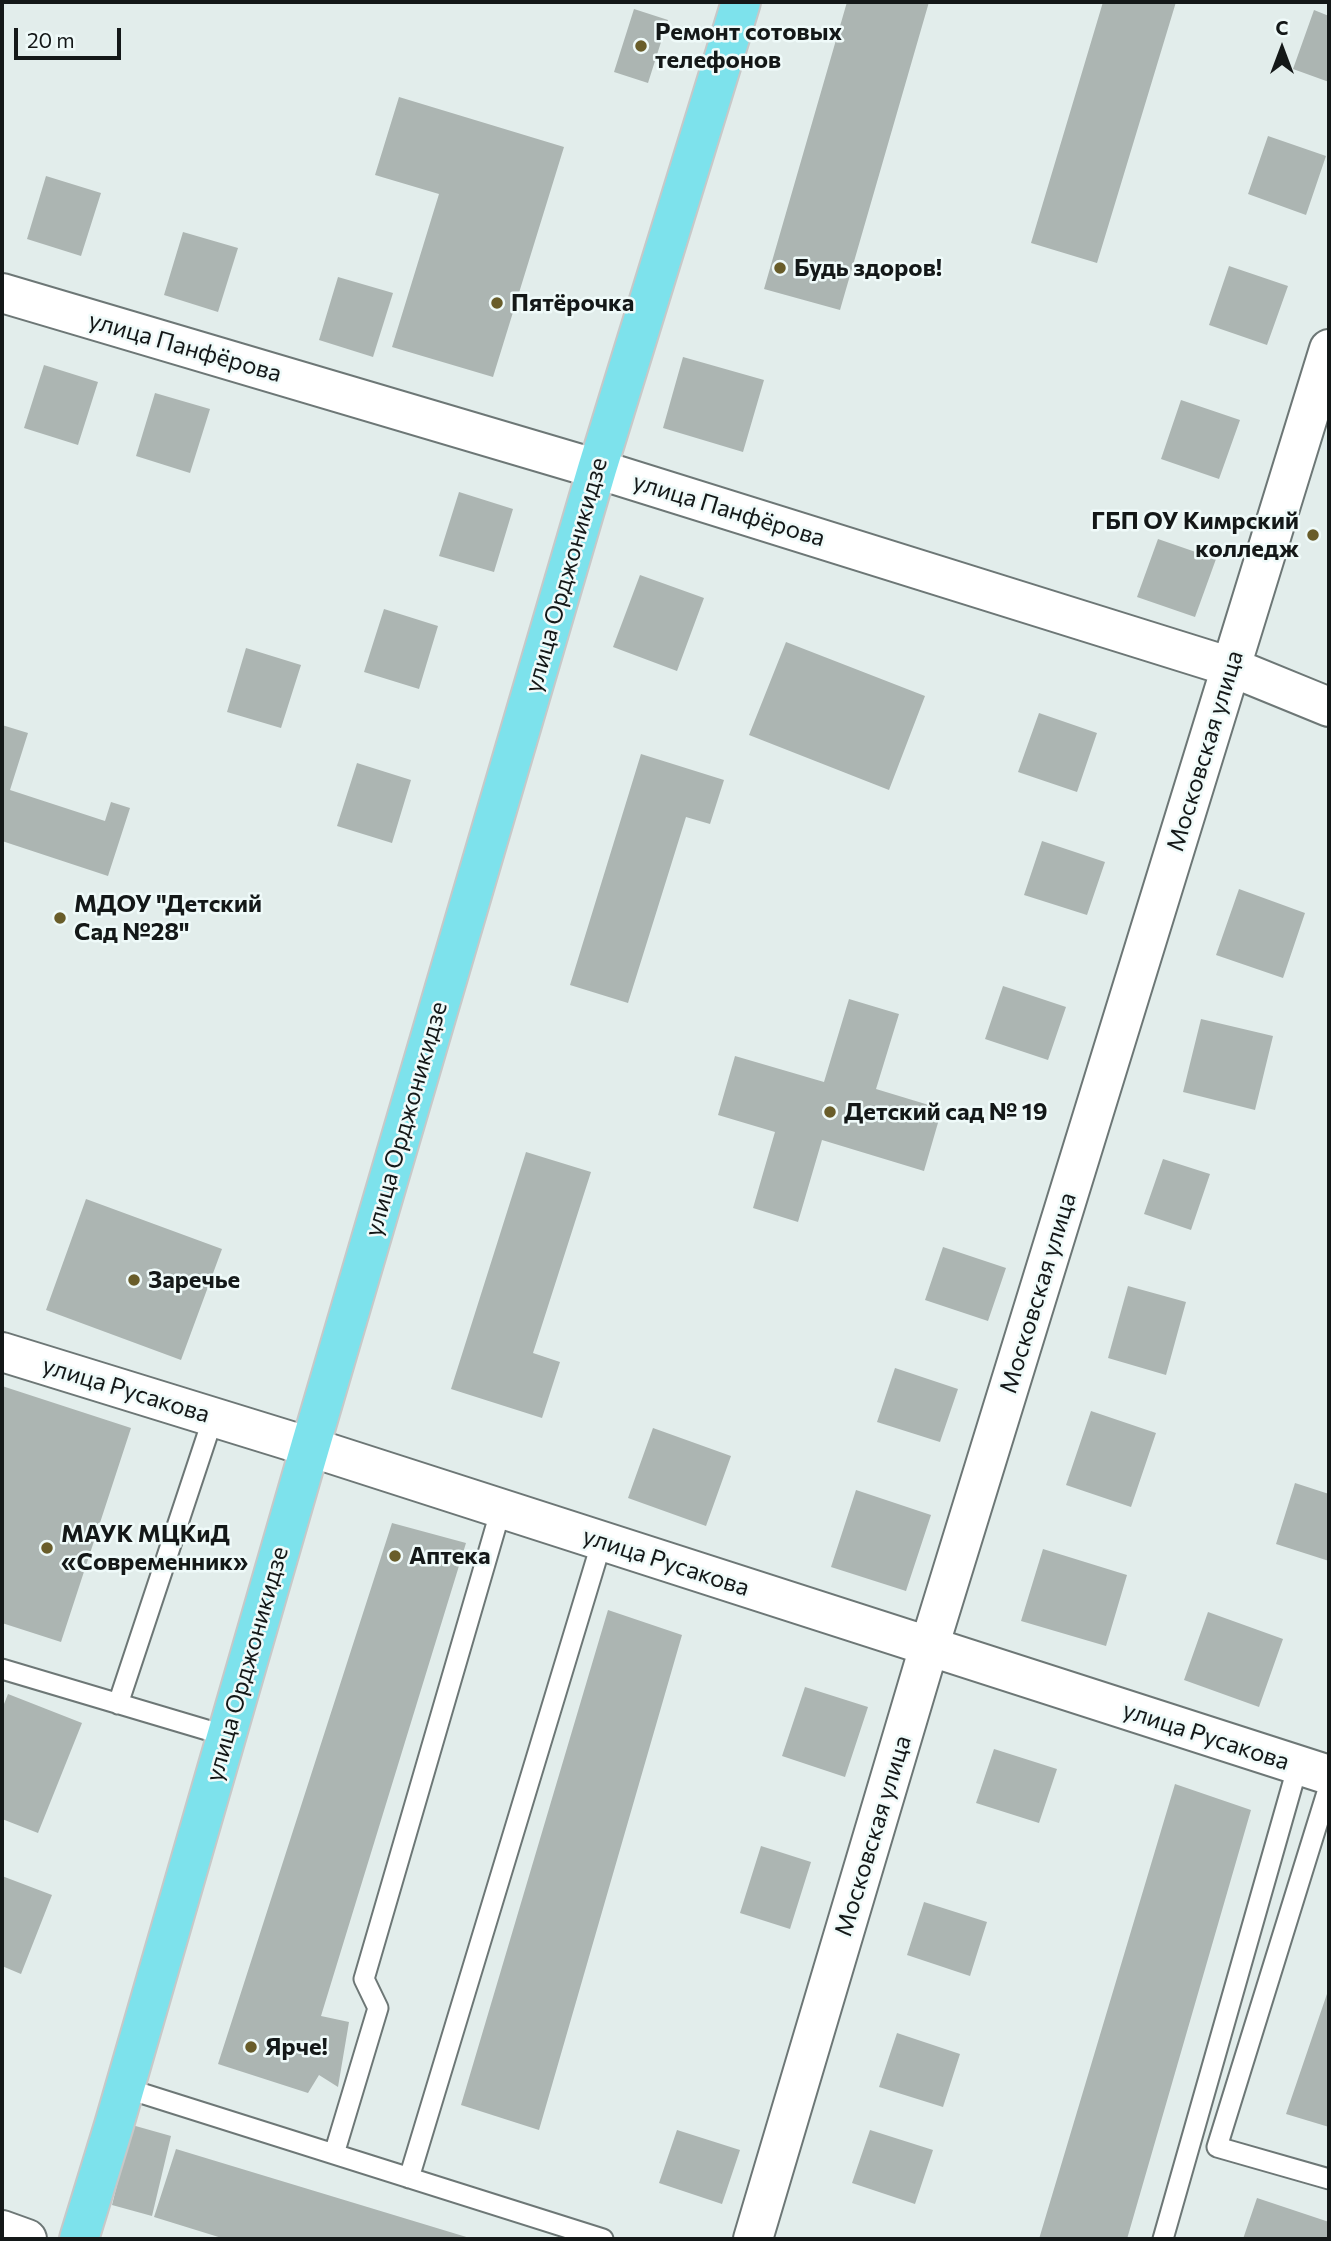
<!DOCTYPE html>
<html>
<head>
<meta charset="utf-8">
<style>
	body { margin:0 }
	#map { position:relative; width:1331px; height:2241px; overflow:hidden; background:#e2edeb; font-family:Commissioner,sans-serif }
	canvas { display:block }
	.frame { position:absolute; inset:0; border:4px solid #141818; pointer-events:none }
	.north { position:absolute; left:1247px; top:14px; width:70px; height:70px; -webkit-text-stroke:5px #effaf9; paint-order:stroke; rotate:0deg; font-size:19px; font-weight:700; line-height:28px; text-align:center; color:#141818 }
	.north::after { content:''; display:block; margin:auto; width:24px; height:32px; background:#141818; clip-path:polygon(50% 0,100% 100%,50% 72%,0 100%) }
	.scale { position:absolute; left:14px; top:28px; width:107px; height:32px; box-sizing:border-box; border:4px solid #141818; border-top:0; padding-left:9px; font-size:21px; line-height:24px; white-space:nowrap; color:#141818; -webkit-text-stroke:5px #effaf9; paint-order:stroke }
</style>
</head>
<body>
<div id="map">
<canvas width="1331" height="2241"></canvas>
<div class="frame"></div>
<div class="north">С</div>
<div class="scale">20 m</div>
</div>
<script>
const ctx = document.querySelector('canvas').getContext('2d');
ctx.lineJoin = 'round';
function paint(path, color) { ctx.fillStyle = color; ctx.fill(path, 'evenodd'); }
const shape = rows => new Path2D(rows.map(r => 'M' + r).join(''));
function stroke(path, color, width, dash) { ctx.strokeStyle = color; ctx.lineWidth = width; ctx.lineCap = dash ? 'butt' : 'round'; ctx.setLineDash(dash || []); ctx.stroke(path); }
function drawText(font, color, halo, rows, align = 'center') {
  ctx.font = font + ' Commissioner,sans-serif'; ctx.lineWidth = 5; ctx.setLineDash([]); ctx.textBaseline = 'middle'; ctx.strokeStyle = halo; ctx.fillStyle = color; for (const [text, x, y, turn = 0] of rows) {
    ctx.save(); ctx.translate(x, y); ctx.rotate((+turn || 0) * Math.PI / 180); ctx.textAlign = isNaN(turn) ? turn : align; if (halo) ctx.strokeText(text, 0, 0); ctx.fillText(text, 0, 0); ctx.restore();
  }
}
paint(shape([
	[847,2,929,2,840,310,764,289],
	[1103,2,1176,2,1097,263,1031,243],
	[634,9,668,20,648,83,614,72],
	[1314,10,1329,16,1329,82,1293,69],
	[399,97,564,147,493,377,392,347,439,194,375,175],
	[1268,136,1326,156,1306,215,1248,194],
	[46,176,101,193,81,256,27,239],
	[183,232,238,248,218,312,164,295],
	[1229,266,1288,286,1267,345,1209,325],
	[338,277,393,293,373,357,319,340],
	[683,357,764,380,743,452,663,428],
	[44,365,98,382,78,445,24,428],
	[155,393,210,409,190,473,136,456],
	[1181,400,1240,420,1219,479,1161,459],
	[459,492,513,509,494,572,439,556],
	[1158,539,1216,559,1195,617,1137,597],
	[640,575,704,598,677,671,613,647],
	[384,609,438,626,419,689,364,672],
	[786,642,925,696,889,790,749,735],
	[246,648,301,665,281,728,227,712],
	[1039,713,1097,733,1077,792,1018,772],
	[2,725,28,733,10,790,105,821,111,802,130,808,108,876,2,841],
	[641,754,724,780,710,824,686,817,628,1003,570,985],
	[357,763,411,780,392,843,337,826],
	[1042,841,1105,862,1087,915,1024,895],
	[1239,889,1305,913,1283,978,1216,955],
	[1003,986,1066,1007,1048,1060,985,1039],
	[849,999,899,1014,876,1089,942,1109,924,1171,822,1140,798,1222,753,1208,775,1132,718,1115,735,1056,824,1082],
	[1201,1019,1273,1036,1255,1110,1183,1092],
	[526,1152,591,1172,533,1353,560,1362,542,1418,451,1389],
	[1163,1159,1210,1174,1191,1230,1144,1214],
	[86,1199,222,1249,181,1360,46,1310],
	[943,1247,1006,1268,988,1321,925,1300],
	[1128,1286,1186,1302,1166,1375,1108,1358],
	[895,1368,958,1389,940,1442,877,1422],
	[2,1386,131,1428,61,1642,2,1623],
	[1091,1411,1156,1433,1131,1507,1066,1485],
	[653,1428,731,1456,706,1526,628,1498],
	[1295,1483,1329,1494,1329,1561,1276,1544],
	[856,1490,931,1515,906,1591,831,1567],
	[392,1523,466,1543,321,2016,349,2022,338,2087,319,2075,308,2093,218,2064],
	[1043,1549,1127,1575,1106,1646,1021,1621],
	[608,1610,682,1635,539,2130,461,2105],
	[1208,1612,1283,1639,1259,1707,1184,1680],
	[805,1687,868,1707,845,1777,782,1756],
	[8,1694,82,1723,38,1833,2,1819,2,1709],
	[994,1749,1057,1769,1039,1823,976,1803],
	[1175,1784,1251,1810,1127,2239,1039,2239],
	[761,1846,811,1862,790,1929,740,1913],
	[2,1876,52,1895,21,1974,2,1966],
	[924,1902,987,1922,970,1976,907,1955],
	[1329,1988,1329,2127,1286,2114],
	[897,2033,960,2054,943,2107,879,2087],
	[132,2125,171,2136,152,2216,112,2205],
	[677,2130,740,2150,722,2204,659,2183],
	[870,2130,933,2150,915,2204,852,2183],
	[176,2149,473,2239,225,2239,154,2217],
	[1257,2198,1329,2222,1329,2239,1243,2239]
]), '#acb5b2');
const service = shape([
	[2,1669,227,1736],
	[118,1704,213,1418],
	[1329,1786,1217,2147,1329,2179],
	[125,2088,603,2239],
	[334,2154,378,2008,364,1979,501,1509],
	[409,2178,602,1541],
	[1163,2239,1298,1765]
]);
const minor = shape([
	[2,293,597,469,1231,667,1329,707],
	[2,1352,310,1447,1329,1775],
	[2,2230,27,2239],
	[753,2239,929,1647,1329,349]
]);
const primary = shape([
	[79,2239,114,2125,310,1447,597,469,741,2]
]);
stroke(service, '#6d7776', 23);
stroke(minor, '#6d7776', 42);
stroke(primary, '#c7c8c8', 42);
stroke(service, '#fff', 19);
stroke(minor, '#fff', 38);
stroke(primary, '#7de2ec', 38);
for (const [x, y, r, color] of [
	[641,46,7,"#695d2a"],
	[780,268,7,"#695d2a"],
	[497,303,7,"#695d2a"],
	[1313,535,7,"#695d2a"],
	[60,918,7,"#695d2a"],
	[830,1112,7,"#695d2a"],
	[134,1280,7,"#695d2a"],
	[47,1548,7,"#695d2a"],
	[395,1556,7,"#695d2a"],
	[251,2047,7,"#695d2a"]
]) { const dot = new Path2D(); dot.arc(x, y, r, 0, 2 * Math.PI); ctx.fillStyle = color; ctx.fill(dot); stroke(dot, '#effaf9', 2.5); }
drawText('bold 24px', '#141818', '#effaf9', [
	["Ремонт сотовых",655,32],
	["телефонов",655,60],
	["Будь здоров!",794,268],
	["Пятёрочка",511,303],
	["ГБП ОУ Кимрский",1299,521,"right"],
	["колледж",1299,549,"right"],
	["МДОУ \"Детский",74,904],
	["Сад №28\"",74,932],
	["Детский сад № 19",844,1112],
	["Заречье",148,1280],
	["МАУК МЦКиД",61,1534],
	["«Современник»",61,1562],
	["Аптека",409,1556],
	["Ярче!",265,2047]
], 'left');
drawText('24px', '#141818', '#effaf9', [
	["улица Панфёрова",185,347,16],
	["улица Панфёрова",729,510,17],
	["улица Орджоникидзе",566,575,-74],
	["Московская улица",1205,751,-73],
	["улица Орджоникидзе",406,1119,-74],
	["Московская улица",1038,1293,-73],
	["улица Русакова",126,1390,17],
	["улица Русакова",666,1562,18],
	["улица Орджоникидзе",247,1664,-74],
	["улица Русакова",1206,1736,18],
	["Московская улица",873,1836,-73]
]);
</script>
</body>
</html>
